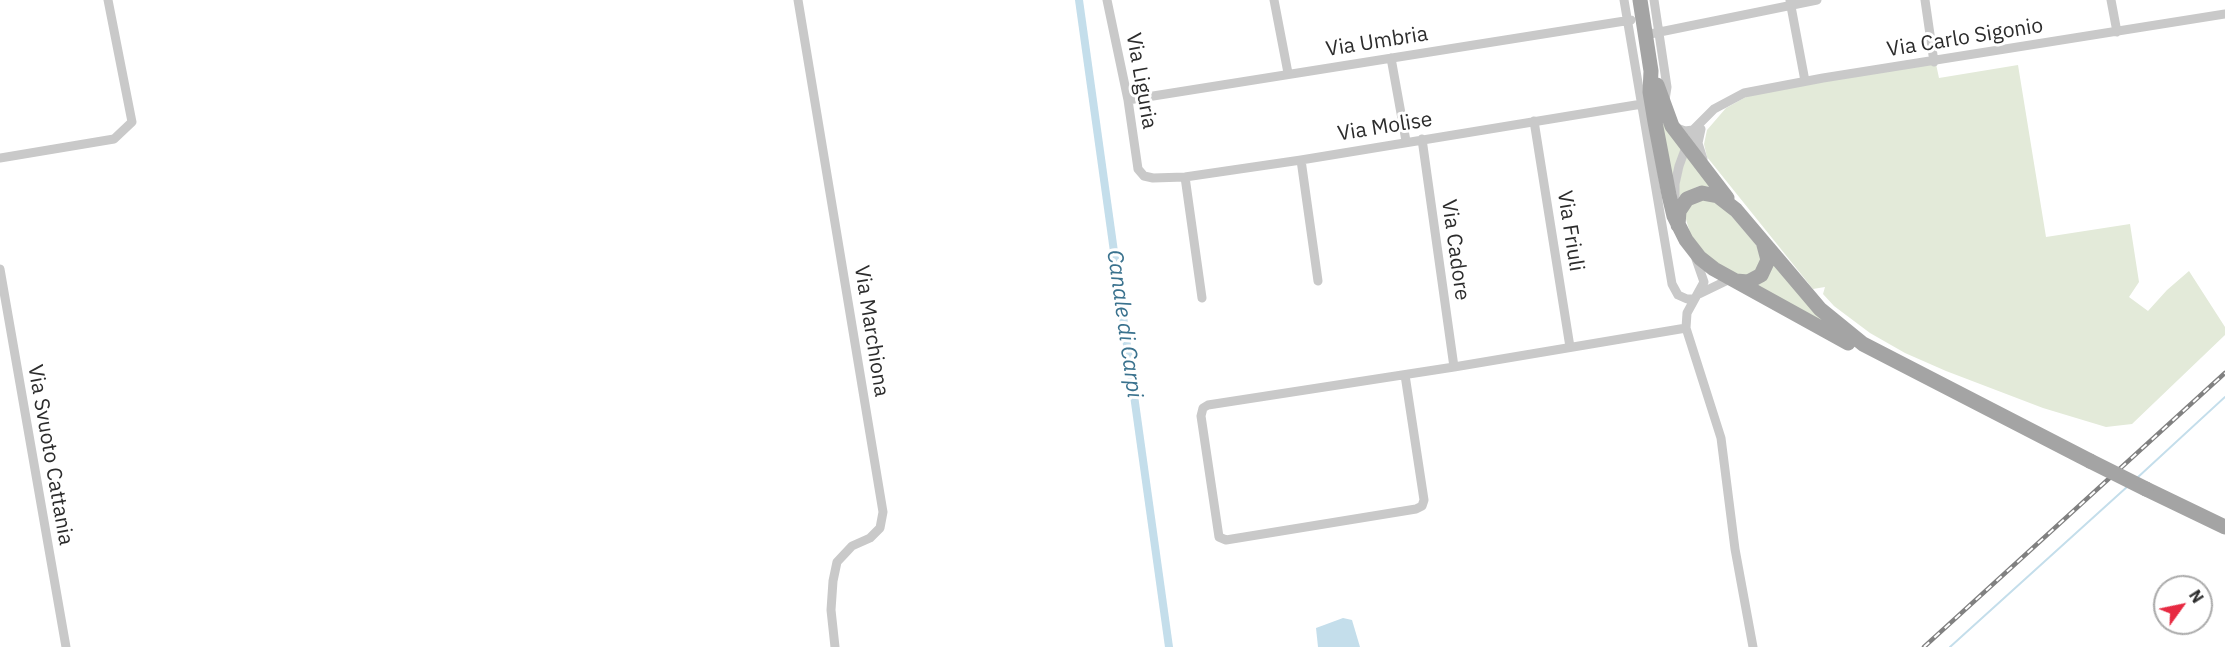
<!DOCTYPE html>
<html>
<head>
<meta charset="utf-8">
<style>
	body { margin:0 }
	#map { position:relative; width:2225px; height:647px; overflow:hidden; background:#fff; font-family:"IBM Plex Sans",sans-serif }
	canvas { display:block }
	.north { position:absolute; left:2153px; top:575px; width:60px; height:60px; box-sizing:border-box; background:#fff; border:2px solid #ababab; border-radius:50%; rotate:57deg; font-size:16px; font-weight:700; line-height:24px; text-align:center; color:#2c2c2c }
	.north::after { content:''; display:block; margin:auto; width:21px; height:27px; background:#e72a42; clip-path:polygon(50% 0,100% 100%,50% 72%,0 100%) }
</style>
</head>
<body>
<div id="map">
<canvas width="2225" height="647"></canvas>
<div class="north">N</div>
</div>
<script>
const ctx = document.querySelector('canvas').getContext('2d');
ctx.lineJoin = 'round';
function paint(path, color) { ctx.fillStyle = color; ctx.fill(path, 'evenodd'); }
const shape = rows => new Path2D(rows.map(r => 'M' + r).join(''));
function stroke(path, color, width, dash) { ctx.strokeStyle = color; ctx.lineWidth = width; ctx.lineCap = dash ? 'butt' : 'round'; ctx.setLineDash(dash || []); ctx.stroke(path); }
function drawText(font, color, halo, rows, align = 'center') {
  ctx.font = font + ' "IBM Plex Sans",sans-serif'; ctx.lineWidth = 6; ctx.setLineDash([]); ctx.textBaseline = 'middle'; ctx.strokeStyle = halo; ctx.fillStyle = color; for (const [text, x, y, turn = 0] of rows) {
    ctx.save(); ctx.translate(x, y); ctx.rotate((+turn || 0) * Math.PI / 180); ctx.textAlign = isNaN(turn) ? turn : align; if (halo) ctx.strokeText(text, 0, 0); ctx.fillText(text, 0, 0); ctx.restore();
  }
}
paint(shape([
	[1936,64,1939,78,2018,65,2046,237,2130,224,2139,282,2129,297,2148,311,2167,290,2189,271,2225,327,2225,335,2132,424,2106,427,2043,408,1946,371,1905,353,1870,333,1834,306,1823,294,1825,287,1813,289,1707,157,1704,144,1707,130,1726,108,1755,92],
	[1661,124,1664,124,1681,147,1673,183],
	[1686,153,1714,187,1699,186,1679,196,1679,184],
	[1696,199,1717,199,1758,247,1762,256,1756,272,1740,277,1712,261,1691,236,1685,216,1690,204],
	[1772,258,1834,327,1753,286]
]), '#e3ead9');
paint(shape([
	[1343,618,1352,620,1360,647,1318,647,1316,628]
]), '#c4deeb');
stroke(shape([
	[2137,478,2225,397],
	[1950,647,2128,486]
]), '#c4deeb', 2);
stroke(shape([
	[1079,0,1169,647]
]), '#c4deeb', 8);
stroke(shape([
	[798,0,883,512,880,528,870,538,852,546,837,562,833,581,831,610,835,647],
	[1107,0,1128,100,1138,169,1144,176,1153,178,1185,177,1301,160,1642,104],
	[1274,0,1288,73],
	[1624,0,1672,284,1678,295,1687,299,1694,299],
	[1654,0,1667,87,1665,100],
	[1925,0,1934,62],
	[2111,0,2117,32],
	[1790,1,1805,81],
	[1645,35,1817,0],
	[1391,58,1406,141],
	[1128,100,1631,20],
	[1534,121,1570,347],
	[1674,127,1685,131,1693,130,1714,109,1744,93,1823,78,2225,14],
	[1701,129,1698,143,1703,159],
	[1422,139,1454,367],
	[0,158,114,139,132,122,108,0],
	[1301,160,1318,281],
	[1185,177,1202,298],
	[1675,198,1675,184,1679,166,1686,147,1699,128],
	[1696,259,1704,282,1687,313,1686,328,1721,438,1735,549,1753,647],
	[0,269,66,647],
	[1699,294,1730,279],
	[1405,375,1424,500,1422,506,1416,509,1226,540,1219,537,1201,416,1203,408,1208,405,1454,367,1686,328]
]), '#c9c9c9', 9);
stroke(shape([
	[1640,0,1651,71,1650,92,1655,122,1669,195,1674,216,1686,240,1700,258,1714,269,1848,343],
	[1657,85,1672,126,1727,198],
	[1678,225,1679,211,1687,199,1702,193,1718,196,1736,210,1820,309,1863,344,2090,461],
	[1736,281,1748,282,1761,275,1768,260,1764,245],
	[2146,489,2225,527]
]), '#a4a4a4', 15);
const rail = shape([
	[1924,647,2225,373]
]);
stroke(rail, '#818181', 4.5);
stroke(rail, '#fff', 2, [7]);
stroke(shape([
	[2090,461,2146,489]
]), '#a4a4a4', 15);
drawText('21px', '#2c2c2c', '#fff', [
	["Via Carlo Sigonio",1965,38,-9],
	["Via Umbria",1377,42,-9],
	["Via Liguria",1141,81,80],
	["Via Molise",1385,127,-9],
	["Via Friuli",1570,231,81],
	["Via Cadore",1455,250,82],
	["Via Marchiona",871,331,81],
	["Via Svuoto Cattania",50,455,80]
]);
drawText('italic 22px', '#3a728e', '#fff', [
	["Canale di Carpi",1124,324,82]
]);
</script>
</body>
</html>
